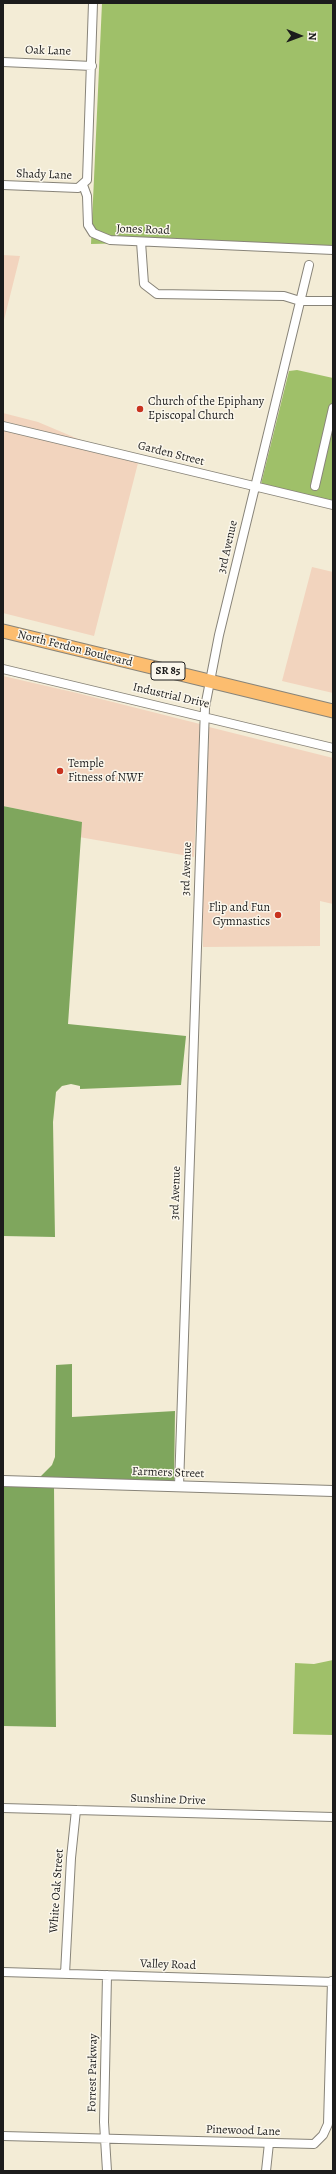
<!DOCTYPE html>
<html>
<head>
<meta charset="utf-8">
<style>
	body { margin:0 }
	#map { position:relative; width:336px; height:2174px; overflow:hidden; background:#f3ecd6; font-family:Alegreya,serif }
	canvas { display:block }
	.frame { position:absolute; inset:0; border:4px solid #1c1c1c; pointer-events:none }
	.north { position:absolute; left:280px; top:16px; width:40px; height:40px; -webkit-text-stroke:3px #fbf7ec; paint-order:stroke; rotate:91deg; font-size:11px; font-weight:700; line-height:16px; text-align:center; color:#1c1c1c }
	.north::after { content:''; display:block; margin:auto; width:14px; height:18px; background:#1c1c1c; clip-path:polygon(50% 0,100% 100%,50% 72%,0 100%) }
</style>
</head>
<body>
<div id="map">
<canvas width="336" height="2174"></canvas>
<div class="frame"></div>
<div class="north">N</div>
</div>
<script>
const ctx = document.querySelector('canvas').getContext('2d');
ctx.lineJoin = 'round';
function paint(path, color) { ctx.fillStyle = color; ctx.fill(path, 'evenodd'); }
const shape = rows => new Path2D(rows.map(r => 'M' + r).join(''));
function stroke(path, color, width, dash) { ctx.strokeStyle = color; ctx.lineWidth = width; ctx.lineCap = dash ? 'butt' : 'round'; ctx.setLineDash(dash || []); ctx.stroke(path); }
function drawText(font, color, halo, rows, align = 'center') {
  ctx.font = font + ' Alegreya,serif'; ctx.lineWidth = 3; ctx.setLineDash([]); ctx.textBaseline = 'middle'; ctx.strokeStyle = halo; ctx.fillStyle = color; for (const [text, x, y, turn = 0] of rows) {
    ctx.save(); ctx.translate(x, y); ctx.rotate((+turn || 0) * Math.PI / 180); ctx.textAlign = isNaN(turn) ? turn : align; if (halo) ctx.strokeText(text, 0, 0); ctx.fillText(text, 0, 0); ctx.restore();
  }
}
paint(shape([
	[3,255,20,256,3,324],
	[3,413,38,422,83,441,3,421],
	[3,430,138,463,94,636,3,613],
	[312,567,333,572,333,693,282,681],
	[3,676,77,693,200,724,194,857,79,837,81,822,3,806],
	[209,727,333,758,333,904,320,901,320,946,203,947,203,887]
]), '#f2d4be');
paint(shape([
	[102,3,333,3,333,251,133,243,91,244],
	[297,370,333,378,333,501,261,484,289,371],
	[333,1660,333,1735,293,1734,295,1663,314,1664]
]), '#9fc069');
paint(shape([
	[3,806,82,822,68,1024,186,1036,181,1085,80,1089,80,1086,71,1084,62,1086,56,1092,53,1122,55,1237,3,1236],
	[72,1364,72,1417,175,1411,174,1482,39,1478,52,1465,55,1457,56,1365],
	[3,1485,54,1486,56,1727,3,1726]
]), '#7fa65d');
const minor = shape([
	[3,62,92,66],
	[3,185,78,188,87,180,93,3],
	[83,185,87,196,88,225,93,233,110,240,333,250],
	[141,242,144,284,157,294,284,296,300,301,333,301],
	[3,426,333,505],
	[315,486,333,408],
	[3,669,333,748],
	[179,1486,205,707,219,635,309,265],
	[3,1808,333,1817],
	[3,1972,333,1982],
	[65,1974,71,1858,76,1810],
	[107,1975,104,2122,107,2171],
	[3,2136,314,2144,323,2135,328,2124,332,1981],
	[266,2171,269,2143]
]);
const tertiary = shape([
	[3,1481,333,1491]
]);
const primary = shape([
	[3,631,333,711]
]);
stroke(minor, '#888479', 10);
stroke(tertiary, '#888479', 12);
stroke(primary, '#888479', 15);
stroke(minor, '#fff', 8);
stroke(tertiary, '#fff', 10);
stroke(primary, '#fcbd6f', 13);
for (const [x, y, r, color] of [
	[140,409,4,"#c8321e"],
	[60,771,4,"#c8321e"],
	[278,915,4,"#c8321e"]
]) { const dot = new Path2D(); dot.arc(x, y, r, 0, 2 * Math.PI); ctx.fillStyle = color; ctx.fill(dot); stroke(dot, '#fbf7ec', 1.5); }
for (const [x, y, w] of [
	[168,671,34]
]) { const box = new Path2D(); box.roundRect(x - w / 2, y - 9, w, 18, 3); ctx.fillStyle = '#fbf7ec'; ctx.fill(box); stroke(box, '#1c1c1c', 1); }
drawText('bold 11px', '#1c1c1c', null, [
	["SR 85",168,671]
]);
drawText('12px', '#1c1c1c', '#fbf7ec', [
	["Oak Lane",48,51,2],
	["Shady Lane",44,175,2],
	["Jones Road",143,230,2],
	["Garden Street",171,454,14],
	["3rd Avenue",228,547,-77],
	["North Ferdon Boulevard",75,649,14],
	["Industrial Drive",171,696,13],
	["3rd Avenue",187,869,-88],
	["3rd Avenue",176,1193,-88],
	["Farmers Street",168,1473,2],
	["Sunshine Drive",168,1800,2],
	["White Oak Street",57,1891,-86],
	["Valley Road",168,1965,2],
	["Forrest Parkway",93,2073,-89],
	["Pinewood Lane",243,2131,2]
]);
drawText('12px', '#1c1c1c', '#fbf7ec', [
	["Church of the Epiphany",148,402],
	["Episcopal Church",148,416],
	["Temple",68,764],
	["Fitness of NWF",68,778],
	["Flip and Fun",270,908,"right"],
	["Gymnastics",270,922,"right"]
], 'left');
</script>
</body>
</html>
